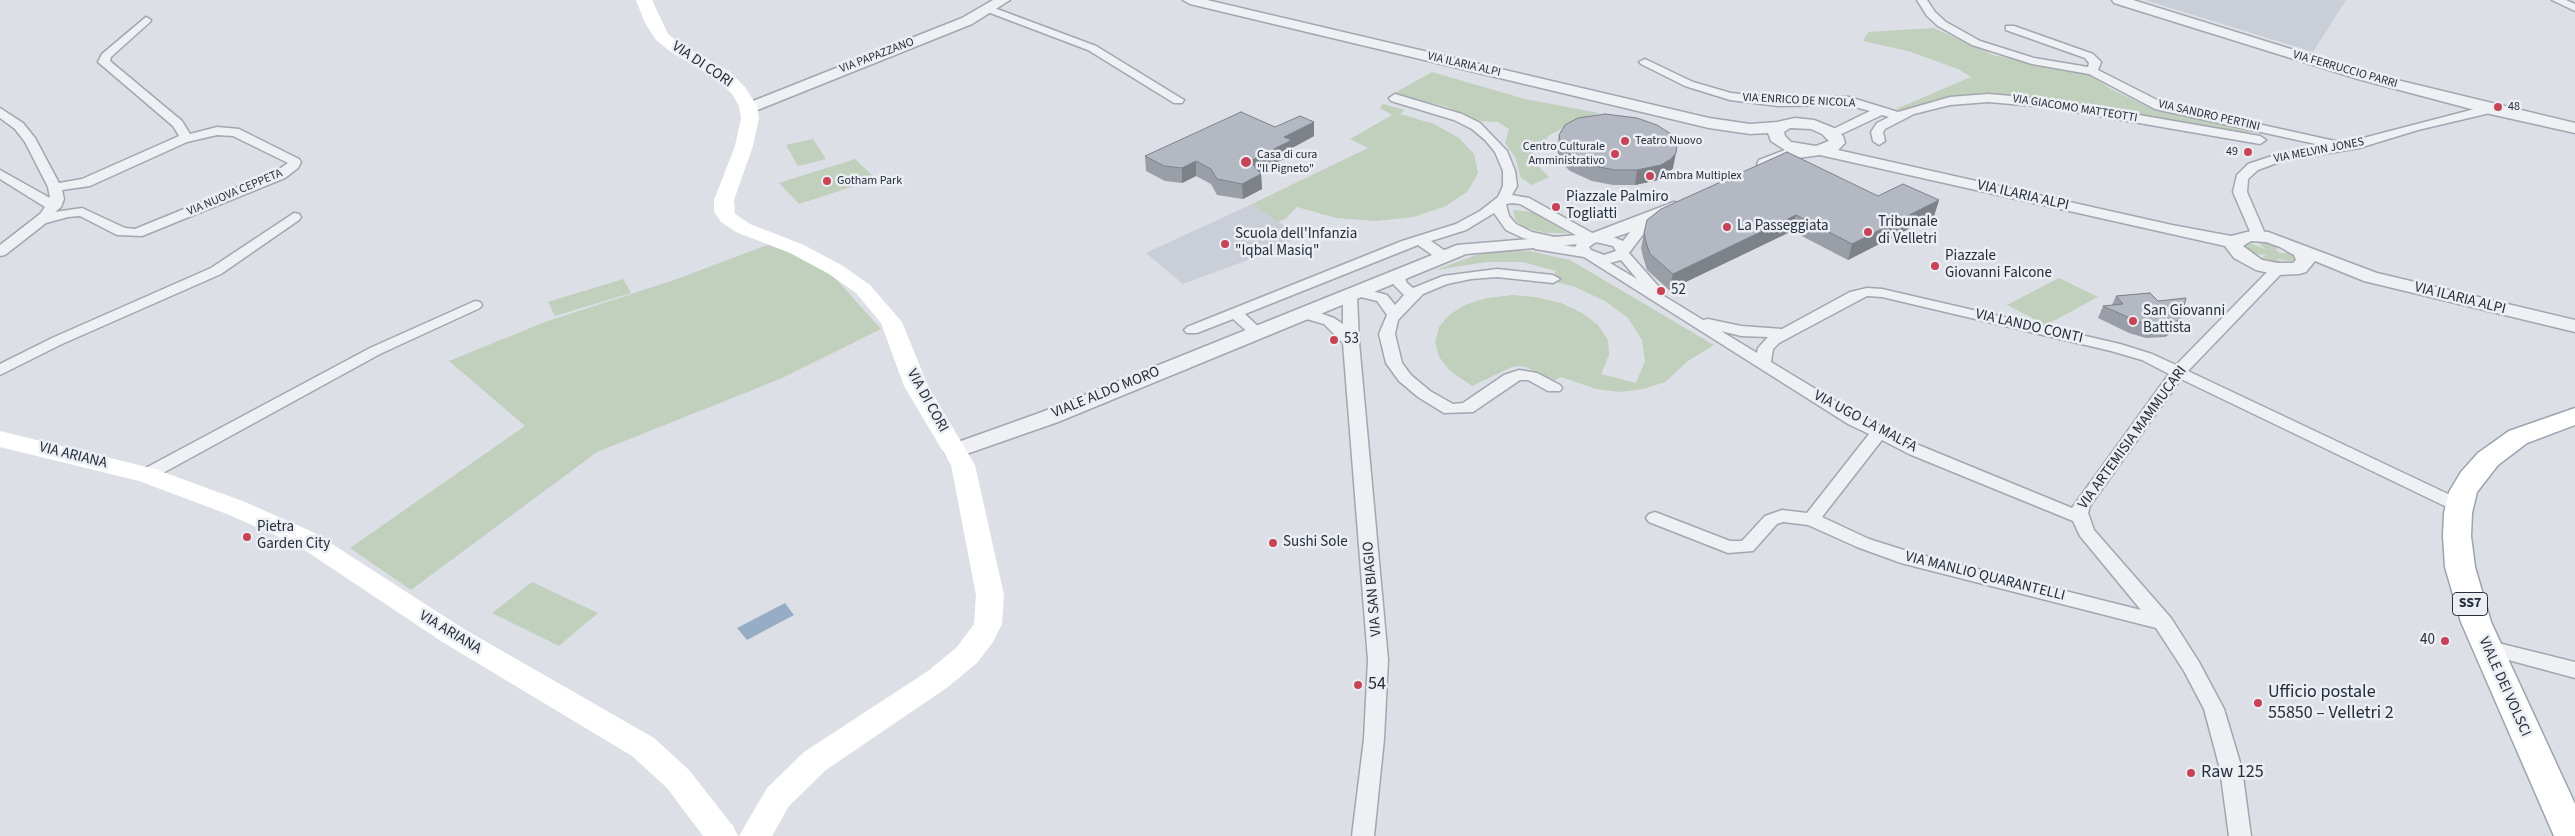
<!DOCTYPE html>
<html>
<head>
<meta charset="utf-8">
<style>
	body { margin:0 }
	canvas { display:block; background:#dcdfe5 }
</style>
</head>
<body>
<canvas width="2575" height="836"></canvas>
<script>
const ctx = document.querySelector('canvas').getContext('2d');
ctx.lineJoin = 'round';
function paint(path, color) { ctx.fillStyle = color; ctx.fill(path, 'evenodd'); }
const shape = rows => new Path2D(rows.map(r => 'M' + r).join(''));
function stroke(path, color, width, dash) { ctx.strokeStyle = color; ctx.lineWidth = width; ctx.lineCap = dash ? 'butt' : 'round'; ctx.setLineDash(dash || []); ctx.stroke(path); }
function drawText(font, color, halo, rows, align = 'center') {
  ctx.font = font + ' "Source Sans 3",sans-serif'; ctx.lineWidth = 5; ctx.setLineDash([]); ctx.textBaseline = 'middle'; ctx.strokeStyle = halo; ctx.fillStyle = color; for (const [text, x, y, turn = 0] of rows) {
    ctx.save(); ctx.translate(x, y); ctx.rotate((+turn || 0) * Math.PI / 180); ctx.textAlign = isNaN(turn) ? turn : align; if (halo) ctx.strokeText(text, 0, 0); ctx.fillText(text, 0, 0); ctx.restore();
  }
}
paint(shape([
	[2145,0,2346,0,2313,52],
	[1252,204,1299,236,1275,250,1183,284,1146,253]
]), '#caced7');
paint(shape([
	[1934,28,1993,55,2089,75,2111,89,2146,106,2253,129,2254,132,2233,133,2014,96,1971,95,1917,105,1903,111,1896,109,1971,77,1958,69,1908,51,1863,41,1868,32],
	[1432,72,1525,99,1599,113,1566,126,1548,136,1542,147,1534,147,1533,156,1538,166,1549,177,1532,185,1521,178,1515,157,1505,143,1509,129,1498,122,1477,121,1448,107,1393,94],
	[1383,104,1405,110,1400,114,1434,124,1459,138,1474,154,1478,173,1468,191,1446,206,1414,217,1375,221,1336,218,1297,207,1285,219,1278,222,1252,204,1368,148,1350,139,1392,115,1380,108],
	[813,139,826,159,798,166,786,145],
	[855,159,876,179,799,204,779,183],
	[1513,210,1533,212,1568,233,1546,233,1524,227,1516,221],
	[2255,240,2281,245,2276,250,2280,253,2293,253,2297,258,2295,262,2277,259,2284,265,2258,260,2266,255,2248,254,2243,248,2247,242,2265,249],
	[770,244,811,261,835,278,881,329,780,379,597,452,411,590,350,548,525,426,449,361,545,322,677,279],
	[1497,251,1529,251,1570,260,1714,345,1688,361,1665,382,1643,389,1619,392,1596,389,1561,377,1553,381,1526,367,1519,366,1512,367,1472,386,1450,371,1439,357,1435,342,1439,327,1449,315,1465,305,1487,298,1512,295,1536,297,1561,303,1582,313,1598,325,1608,340,1609,355,1601,374,1636,383,1645,361,1642,340,1628,318,1605,301,1575,287,1552,281,1556,271,1522,262,1486,262,1436,270,1476,255],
	[2059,278,2098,297,2046,325,2007,305],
	[623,279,631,293,555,316,548,302],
	[532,582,598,613,559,646,492,613]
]), '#c1cfbd');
paint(shape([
	[785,603,794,615,747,640,737,628]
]), '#97adc5');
const minor = shape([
	[1917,0,1927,0,1935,12,1946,22,1980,41,2034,58,2088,67,2089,63,2085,58,2006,30,2006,26,2014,26,2093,54,2101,62,2098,70,2163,103,2344,143,2490,105,2496,109,2494,112,2418,130,2359,148,2282,161,2258,170,2248,179,2247,192,2266,236,2259,240,2252,236,2233,192,2237,175,2248,164,2275,155,2325,146,2155,109,2089,74,2032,64,1972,45,1938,26,1927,16,1917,0],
	[2552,0,2566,0,2575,4,2575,11,2552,0],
	[989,6,1096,46,1184,100,1182,103,1174,103,1088,50,985,11,984,9,989,6],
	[146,17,151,20,150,22,111,57,110,61,182,121,190,134,217,127,239,129,299,159,301,162,298,168,285,178,142,236,117,235,80,216,68,217,46,223,5,255,0,256,0,245,40,214,45,207,0,179,0,170,50,198,48,187,25,142,15,129,0,118,0,108,23,123,35,138,59,183,82,179,179,136,173,126,98,62,102,54,146,17],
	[217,135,233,136,288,163,275,172,135,229,125,228,82,208,55,212,61,207,64,199,62,190,90,186,187,142,217,135],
	[1645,59,1693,82,1731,93,1778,98,1849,97,1898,112,1950,97,1988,94,2047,99,2260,136,2266,140,2260,144,2047,107,1988,102,1950,105,1914,114,1885,129,1883,132,1885,141,1879,145,1873,141,1871,132,1877,123,1889,117,1882,115,1833,138,1829,137,1829,131,1870,111,1848,105,1778,106,1730,100,1685,86,1641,64,1639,62,1645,59],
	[1395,94,1462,114,1480,123,1507,151,1515,171,1517,186,1512,195,1529,198,1594,234,1608,235,1623,241,1642,217,1652,217,1654,220,1629,253,1659,287,1661,290,1659,293,1703,320,1708,319,1741,326,1782,329,1850,292,1867,288,1882,289,2120,344,2152,354,2176,365,2273,266,2283,266,2285,269,2283,272,2188,371,2465,502,2468,506,2465,510,2453,510,2181,379,2090,506,2088,513,2094,530,2171,618,2199,662,2224,709,2242,769,2251,836,2229,836,2220,769,2204,709,2184,671,2156,628,1901,563,1857,547,1808,525,1783,522,1777,524,1753,551,1728,553,1649,522,1646,518,1649,514,1655,512,1730,541,1742,541,1765,516,1782,510,1807,513,1869,434,1848,424,1584,257,1535,249,1533,246,1540,242,1523,238,1506,230,1494,213,1466,230,1431,241,1448,253,1450,256,1448,259,1438,259,1418,245,1245,314,1261,329,1264,332,1261,335,1251,335,1233,319,1197,333,1187,333,1184,330,1187,327,1402,241,1456,224,1480,211,1498,197,1503,186,1503,171,1495,152,1485,140,1472,129,1454,120,1391,101,1389,98,1395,94],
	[1512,203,1520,204,1581,238,1575,247,1557,244,1561,241,1559,238,1532,232,1516,224,1509,216,1506,204,1512,203],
	[1596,242,1613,246,1616,251,1604,255,1591,250,1589,247,1596,242],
	[1621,260,1637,279,1610,263,1621,260],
	[1867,296,1882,297,2111,351,2142,360,2169,374,2072,508,1921,446,1860,416,1771,362,1773,349,1779,343,1867,296],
	[1721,331,1741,336,1768,337,1758,348,1757,353,1721,331],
	[1882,440,1909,454,2073,521,2080,536,2141,610,1910,552,1869,539,1822,517,1882,440],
	[294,213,299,214,301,217,299,220,221,274,62,344,0,375,0,364,52,338,211,268,294,213],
	[1497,269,1553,275,1560,279,1553,283,1497,277,1471,279,1447,284,1423,294,1398,320,1395,334,1402,363,1411,375,1430,391,1453,404,1463,403,1504,375,1519,370,1537,373,1560,385,1562,388,1560,391,1548,391,1528,380,1520,380,1473,412,1444,413,1418,397,1399,381,1386,363,1379,334,1387,315,1377,301,1357,296,1359,342,1388,660,1384,739,1374,836,1352,836,1364,739,1368,660,1343,343,1324,324,1296,316,1294,313,1301,309,1317,312,1334,318,1343,324,1343,294,1352,288,1357,287,1387,295,1395,305,1404,295,1394,285,1390,275,1392,272,1402,272,1407,283,1413,288,1443,276,1497,269],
	[475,301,480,302,482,305,480,308,380,354,152,479,146,481,140,479,137,475,140,471,370,348,475,301],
	[2486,640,2575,662,2575,678,2479,652,2476,647,2479,642,2486,640]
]);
const tertiary = shape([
	[993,0,1010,0,972,24,755,111,743,111,741,108,743,105,962,18,993,0],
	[1183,0,1207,0,1709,118,1750,124,1777,122,1795,118,1814,120,1834,128,1843,136,1845,143,1838,150,2172,225,2231,236,2251,231,2268,232,2377,273,2575,320,2575,332,2364,281,2315,261,2306,272,2299,274,2278,275,2256,270,2234,258,2225,246,1820,155,1790,159,1765,169,1757,164,1759,160,1785,150,1771,141,1768,133,1750,134,1709,128,1190,4,1183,0],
	[1790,128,1811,129,1822,134,1829,141,1816,146,1791,142,1785,136,1784,132,1790,128],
	[2251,241,2266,242,2280,247,2294,255,2296,260,2293,263,2278,263,2262,260,2243,246,2251,241],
	[2112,0,2133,0,2368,73,2575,123,2575,133,2490,114,2358,79,2114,3,2112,0],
	[1674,202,1680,203,1683,207,1680,211,1653,224,1601,242,1466,254,1058,422,955,458,947,456,944,451,947,446,1042,412,1457,245,1590,234,1674,202]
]);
const primary = shape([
	[2575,408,2575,425,2527,443,2498,465,2477,492,2472,513,2471,536,2475,567,2491,622,2575,804,2575,836,2554,836,2461,622,2445,567,2443,536,2444,513,2449,492,2461,472,2478,453,2509,431,2575,408]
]);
stroke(minor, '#a2a6af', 3);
stroke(tertiary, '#a2a6af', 3);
stroke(primary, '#9ba4b0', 3);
paint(minor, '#eef0f4');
paint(tertiary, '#eef0f4');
paint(shape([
	[636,0,652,0,668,34,683,46,730,72,745,87,757,106,759,118,753,146,734,200,735,214,750,224,804,245,843,266,870,285,902,322,928,386,975,465,1004,595,1002,624,993,642,977,663,948,687,826,770,789,806,772,836,739,836,767,788,804,752,928,671,957,647,974,624,976,595,951,465,904,386,881,323,856,293,829,274,790,253,736,232,721,222,714,212,714,200,735,146,741,118,739,106,732,94,718,80,671,52,656,40,645,23,636,0],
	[0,431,155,469,245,502,315,533,464,629,654,738,689,770,733,826,738,836,703,836,667,788,632,756,444,643,297,545,227,514,139,481,0,447,0,431]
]), '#fff');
paint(primary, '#fff');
paint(shape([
	[1275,127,1314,136,1292,148,1292,155,1259,171,1261,174,1262,189,1243,199,1217,195,1211,184,1196,176,1182,183,1165,181,1146,171,1145,156],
	[1559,135,1673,168,1668,174,1658,180,1635,185,1613,185,1592,181,1570,171,1559,160,1557,149],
	[1878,196,1939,200,1934,216,1848,260,1792,231,1669,290,1647,270,1643,257,1641,248,1644,233],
	[2150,293,2175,330,2165,337,2146,338,2129,333,2098,318,2103,306,2112,305,2116,296]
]), '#9a9ea7');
paint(shape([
	[1314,122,1314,136,1292,148,1292,155,1251,176,1250,161,1284,137],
	[1676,153,1673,168,1668,174,1658,180,1635,185,1637,170],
	[1196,161,1196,176,1182,183,1182,168],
	[1261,174,1262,189,1243,199,1242,184],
	[1939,200,1934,216,1848,260,1852,244],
	[1796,215,1792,231,1669,290,1673,274],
	[2181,318,2175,330,2165,337,2171,325]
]), '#7d8188');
const building = shape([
	[1241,112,1275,127,1300,116,1314,122,1284,137,1292,140,1250,161,1261,174,1242,184,1217,179,1211,169,1196,161,1182,168,1164,166,1145,156,1241,112],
	[1605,114,1637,118,1657,125,1671,134,1677,145,1676,153,1671,159,1661,165,1637,170,1615,170,1594,166,1572,156,1561,145,1559,135,1565,125,1578,118,1605,114],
	[1787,152,1878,196,1903,184,1939,200,1852,244,1796,215,1673,274,1650,254,1646,242,1644,233,1647,220,1661,209,1787,152],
	[2150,293,2158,301,2186,298,2181,318,2171,325,2151,325,2134,320,2103,306,2123,304,2116,296,2150,293]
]);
paint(building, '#b3b8c2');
stroke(building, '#7d8188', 1);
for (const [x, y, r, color] of [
	[2498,107,5,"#c84356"],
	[1625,141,5,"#c84356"],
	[2248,152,5,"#c84356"],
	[1615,154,5,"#c84356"],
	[1246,162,6,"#c84356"],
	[1650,176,5,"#c84356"],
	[827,181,5,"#c84356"],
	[1556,207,5,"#c84356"],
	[1727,227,5,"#c84356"],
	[1868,232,5,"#c84356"],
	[1225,244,5,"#c84356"],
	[1935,266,5,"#c84356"],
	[1661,291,5,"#c84356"],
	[2133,321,5,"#c84356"],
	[1334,340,5,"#c84356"],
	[247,537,5,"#c84356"],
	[1273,543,5,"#c84356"],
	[2445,641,5,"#c84356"],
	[1358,685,5,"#c84356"],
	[2258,703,5,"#c84356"],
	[2191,773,5,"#c84356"]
]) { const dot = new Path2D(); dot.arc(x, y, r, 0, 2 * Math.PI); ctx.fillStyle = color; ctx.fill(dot); stroke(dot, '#ebeef3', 2); }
drawText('12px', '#262d3b', '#ebeef3', [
	["VIA PAPAZZANO",877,56,-21],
	["VIA ILARIA ALPI",1464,65,13],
	["VIA FERRUCCIO PARRI",2345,70,16],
	["VIA ENRICO DE NICOLA",1799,101,3],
	["VIA GIACOMO MATTEOTTI",2075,109,9],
	["VIA SANDRO PERTINI",2209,116,13],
	["VIA MELVIN JONES",2319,151,-11],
	["VIA NUOVA CEPPETA",235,193,-23]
]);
drawText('12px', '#262d3b', '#ebeef3', [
	["48",2508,107],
	["Teatro Nuovo",1635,141],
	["Centro Culturale",1605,147,"right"],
	["Amministrativo",1605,161,"right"],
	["49",2238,152,"right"],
	["Casa di cura",1257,155],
	["\"Il Pigneto\"",1257,169],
	["Ambra Multiplex",1660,176],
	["Gotham Park",837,181]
], 'left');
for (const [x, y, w] of [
	[2470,604,35]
]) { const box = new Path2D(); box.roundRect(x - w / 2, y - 11.5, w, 23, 4); ctx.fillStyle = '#ebeef3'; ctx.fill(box); stroke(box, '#262d3b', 1); }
drawText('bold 14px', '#262d3b', null, [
	["SS7",2470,604]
]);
drawText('15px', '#262d3b', '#ebeef3', [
	["VIA DI CORI",702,65,34],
	["VIA ILARIA ALPI",2023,196,13],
	["VIA ILARIA ALPI",2460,299,14],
	["VIA LANDO CONTI",2029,327,13],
	["VIALE ALDO MORO",1106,393,-22],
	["VIA DI CORI",927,401,61],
	["VIA UGO LA MALFA",1865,422,28],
	["VIA ARTEMISIA MAMMUCARI",2133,438,-54],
	["VIA ARIANA",73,456,14],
	["VIA MANLIO QUARANTELLI",1985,577,14],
	["VIA SAN BIAGIO",1373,589,-95],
	["VIA ARIANA",450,633,31],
	["VIALE DEI VOLSCI",2504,687,66]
]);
drawText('15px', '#262d3b', '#ebeef3', [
	["Piazzale Palmiro",1566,198],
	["Togliatti",1566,215],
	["Tribunale",1878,223],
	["di Velletri",1878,240],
	["La Passeggiata",1737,227],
	["Scuola dell'Infanzia",1235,235],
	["\"Iqbal Masiq\"",1235,252],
	["Piazzale",1945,257],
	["Giovanni Falcone",1945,274],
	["52",1671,291],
	["San Giovanni",2143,312],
	["Battista",2143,329],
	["53",1344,340],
	["Pietra",257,528],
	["Garden City",257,545],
	["Sushi Sole",1283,543],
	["40",2435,641,"right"]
], 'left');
drawText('18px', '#262d3b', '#ebeef3', [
	["54",1368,685],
	["Ufficio postale",2268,693],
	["55850 – Velletri 2",2268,714],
	["Raw 125",2201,773]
], 'left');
</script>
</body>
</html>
